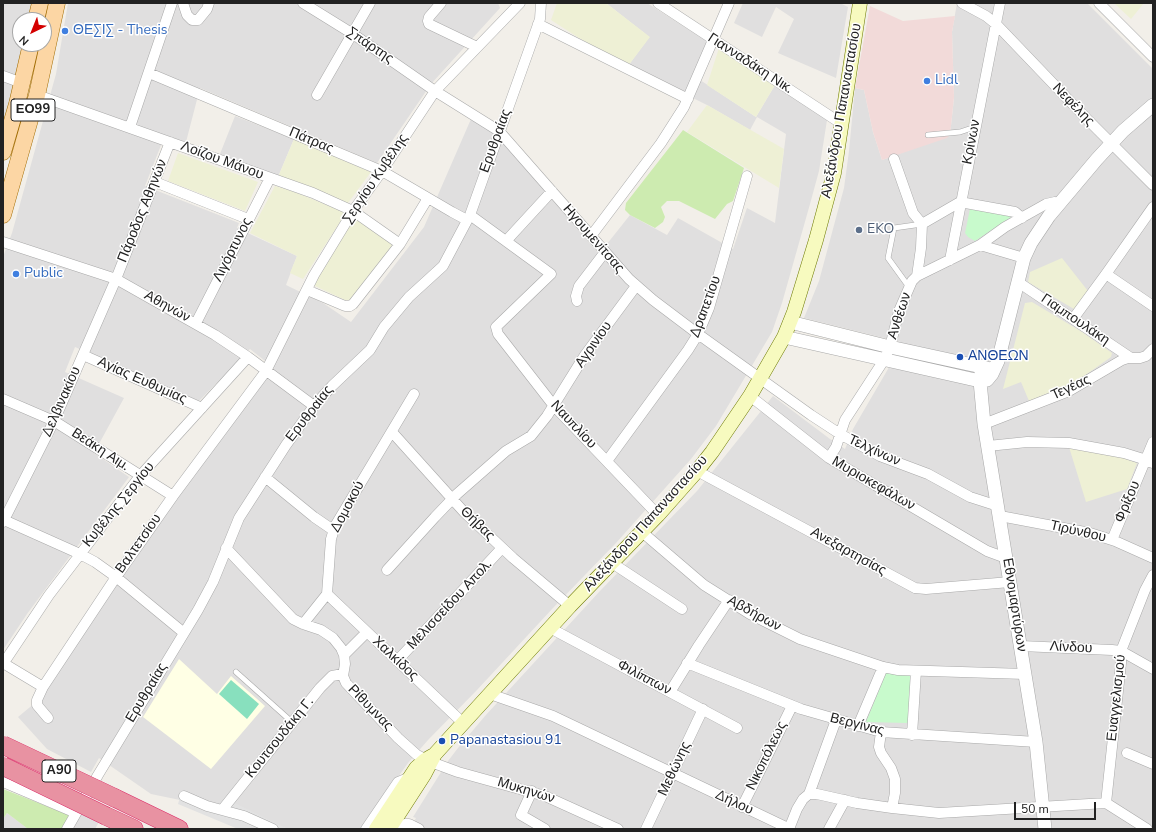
<!DOCTYPE html>
<html>
<head>
<meta charset="utf-8">
<style>
	body { margin:0 }
	#map { position:relative; width:1156px; height:832px; overflow:hidden; background:#f2efe9; font-family:"Nunito Sans",sans-serif }
	canvas { display:block }
	.frame { position:absolute; inset:0; border:4px solid #222; pointer-events:none }
	.north { position:absolute; left:12px; top:12px; width:40px; height:40px; box-sizing:border-box; background:#fff; border:1px solid #a7a7a7; border-radius:50%; rotate:223deg; font-size:11px; font-weight:700; line-height:16px; text-align:center; color:#222 }
	.north::after { content:''; display:block; margin:auto; width:14px; height:18px; background:#d40000; clip-path:polygon(50% 0,100% 100%,50% 72%,0 100%) }
	.scale { position:absolute; left:1014px; top:802px; width:82px; height:18px; box-sizing:border-box; border:2px solid #222; border-top:0; padding-left:5px; font-size:12px; line-height:14px; white-space:nowrap; color:#222; -webkit-text-stroke:3px #fff; paint-order:stroke }
</style>
</head>
<body>
<div id="map">
<canvas width="1156" height="832"></canvas>
<div class="frame"></div>
<div class="north">N</div>
<div class="scale">50 m</div>
</div>
<script>
const ctx = document.querySelector('canvas').getContext('2d');
ctx.lineJoin = 'round';
function paint(path, color) { ctx.fillStyle = color; ctx.fill(path, 'evenodd'); }
const shape = rows => new Path2D(rows.map(r => 'M' + r).join(''));
function stroke(path, color, width, dash) { ctx.strokeStyle = color; ctx.lineWidth = width; ctx.lineCap = dash ? 'butt' : 'round'; ctx.setLineDash(dash || []); ctx.stroke(path); }
function drawText(font, color, halo, rows, align = 'center') {
  ctx.font = font + ' "Nunito Sans",sans-serif'; ctx.lineWidth = 3; ctx.setLineDash([]); ctx.textBaseline = 'middle'; ctx.strokeStyle = halo; ctx.fillStyle = color; for (const [text, x, y, turn = 0] of rows) {
    ctx.save(); ctx.translate(x, y); ctx.rotate((+turn || 0) * Math.PI / 180); ctx.textAlign = isNaN(turn) ? turn : align; if (halo) ctx.strokeText(text, 0, 0); ctx.fillText(text, 0, 0); ctx.restore();
  }
}
paint(shape([
	[3,3,32,3,28,20,20,20,20,44,24,44,3,128],
	[68,3,498,3,500,8,431,84,377,163,200,88,186,142,165,135,145,186,239,223,237,228,297,256,286,285,323,303,351,322,424,227,471,119,493,132,502,141,599,254,630,215,667,235,678,218,733,249,747,208,775,223,786,134,757,117,750,130,707,105,628,66,649,37,606,3,647,3,707,41,694,76,756,117,775,85,827,120,819,171,810,204,782,303,772,332,716,426,691,459,616,543,553,608,477,690,428,740,408,763,361,829,288,829,218,805,182,791,180,800,151,794,99,758,91,772,47,749,18,717,41,698,115,587,177,498,274,368,250,349,199,401,75,347,65,372,124,398,94,453,129,477,27,614,3,650,3,257,12,233,56,74],
	[743,3,840,3,848,7,836,78,778,53,794,19,776,7,762,37,734,23],
	[957,3,1087,3,1153,69,1153,829,410,829,416,818,413,817,448,761,458,748,485,716,599,592,697,491,773,396,830,439,845,449,853,429,888,369,900,342,804,318,819,281,844,188,849,151,855,88,864,90,873,132,882,160,950,135,954,98,952,32],
	[235,116,294,139,278,177,220,154],
	[7,813,23,825,28,829,3,829,3,819],
	[81,814,99,822,95,829,73,829]
]), '#e0dfdf');
paint(shape([
	[870,6,903,21,955,16,952,32,954,97,950,135,947,138,882,160,873,132,864,90,855,88]
]), '#f2dad9');
paint(shape([
	[179,659,217,694,231,676,265,706,211,769,143,717]
]), '#ffffe5');
paint(shape([
	[557,3,606,3,650,37,628,66,579,38,551,20],
	[1114,3,1144,3,1131,19],
	[719,48,775,85,756,117,707,85],
	[707,105,784,149,779,188,687,132],
	[294,139,371,172,348,203,278,177],
	[178,153,258,182,245,211,168,181],
	[275,186,295,192,346,213,303,279,290,273,297,256,250,233],
	[355,217,394,244,351,300,345,300,313,285],
	[1062,258,1088,291,1074,309,1028,282,1030,272],
	[1032,302,1082,332,1112,353,1111,357,1077,381,1029,401,1021,382,1003,389,1025,303],
	[1069,447,1092,452,1117,456,1137,463,1127,489,1086,502]
]), '#eef0d5');
paint(shape([
	[683,130,744,168,733,201,727,204,715,219,679,201,667,201,661,207,665,217,663,222,655,228,630,215,625,210,626,203],
	[3,789,69,815,62,829,28,829,7,813,3,819]
]), '#cdebb0');
paint(shape([
	[970,209,1010,216,1011,217,975,241,968,237,965,233],
	[911,672,908,723,866,722,886,673]
]), '#c8facc');
paint(shape([
	[231,680,259,704,247,719,219,694]
]), '#88e0be');
paint(shape([
	[182,791,218,805,224,798,288,829,238,829,178,804]
]), '#e2e2e2');
const service = shape([
	[928,135,960,132,975,127],
	[909,287,888,258,894,228,922,224],
	[236,672,292,722]
]);
const minor = shape([
	[183,3,187,15,192,20,198,20,207,9,209,3],
	[303,3,353,34,435,91,499,131,629,279,653,300,698,334,811,415,840,434,880,456,928,474,970,497,998,506],
	[441,3,429,17,428,21,429,24,477,47],
	[658,3,842,124],
	[962,3,986,16,996,24,1085,117,1153,185],
	[1099,3,1153,57],
	[538,24,688,99],
	[149,73,382,171,452,212,467,220],
	[3,76,22,83],
	[37,95,313,193,353,211,400,244],
	[317,95,370,3],
	[130,127,172,3],
	[894,159,913,213,922,224,921,248,917,276],
	[155,182,248,219],
	[470,215,551,274,496,327,498,334,554,406,658,515],
	[922,224,960,202,1015,212,1022,218],
	[591,236,661,143,684,107,729,3],
	[506,241,552,191],
	[3,242,116,279,215,335,248,357,314,406],
	[980,245,1024,258],
	[950,260,1000,3],
	[1106,274,1153,306],
	[1018,282,1131,358],
	[307,290,345,306,350,306,353,304,400,244,428,198],
	[577,301,576,296,579,286,605,252],
	[1073,319,1106,274,1153,207],
	[196,323,270,178],
	[83,355,202,408],
	[750,396,829,458,987,551,1006,558],
	[3,399,54,421,173,496],
	[984,424,1069,391,1122,360,1128,358,1140,358,1146,356,1153,349],
	[392,432,464,512,513,558,570,606],
	[988,446,1027,442,1069,443,1124,453,1140,458,1153,463],
	[829,458,836,447,845,420,884,360,890,347,899,311,912,281,917,276,980,245,1005,227,1046,204,1055,202,1059,203],
	[607,461,688,350,698,334,709,308,747,176],
	[697,471,915,588,926,589,1010,582],
	[265,477,314,517,333,530],
	[1000,516,1090,533,1115,541,1153,558],
	[4,520,80,554,95,562,116,577,184,633],
	[3,522,54,421,116,279,170,142],
	[642,532,704,585,750,614,800,639,883,667,898,670,1025,674],
	[1112,540,1153,442],
	[226,548,293,619,303,624,321,630,333,638,341,648,344,655,345,664,343,676,346,683,398,738,417,755,431,762,458,772,545,796,618,829],
	[612,563,682,609],
	[387,570,435,517,457,494,506,451,531,436,547,416,585,355,636,286],
	[327,594,463,723],
	[303,624,327,594,331,539,335,526,414,394],
	[550,628,737,728],
	[1021,646,1112,650,1121,651,1153,669],
	[344,655,366,633],
	[397,661,502,548],
	[3,663,43,687],
	[687,663,801,709,881,732,1036,742],
	[3,664,49,595,140,476,248,357],
	[670,692,699,645,729,600],
	[490,694,553,716,790,829],
	[48,718,37,705,37,700,43,687,116,577,173,496,266,371,314,275,353,211,382,171,435,91,520,3],
	[858,726,883,667],
	[881,732,879,747,881,753,891,768,895,779,895,793,892,808],
	[912,735,916,671],
	[1127,753,1153,764],
	[3,782,76,813],
	[532,791,521,815,545,829],
	[809,794,817,794,857,803,892,808,939,813,1106,803,1147,829],
	[184,796,207,806,244,816,273,829],
	[1106,803,1121,663,1121,651,1145,590,1153,575],
	[742,807,792,706],
	[222,810,320,688,332,676,343,674],
	[67,829,98,775,198,610,213,582,239,518,286,445,314,406,332,386,370,350,384,327,409,297,443,266,470,215,540,19,541,3],
	[366,829,398,782,410,777],
	[400,829,405,824,409,824,419,829],
	[646,829,703,709],
	[789,829,797,809,803,799,809,794,836,720],
	[829,829,845,800]
]);
const tertiary = shape([
	[790,322,890,347,991,369],
	[784,337,980,381,987,380,992,374,998,361,1024,258,1031,243,1049,216,1097,159,1123,131,1153,105],
	[982,366,980,381,984,424,1036,742,1045,829]
]);
const secondary = shape([
	[376,829,416,768,425,760,432,756],
	[389,829,424,775,435,754,570,606,658,515,697,471,712,452,750,396,784,337,794,312,816,240,834,173,860,3]
]);
const primary = shape([
	[36,20,40,3],
	[3,152,17,104,31,44],
	[3,215,37,95,57,3]
]);
const motorway = shape([
	[115,798,179,829],
	[106,816,134,829]
]);
stroke(service, '#a9a9a9', 6);
stroke(minor, '#a9a9a9', 11);
stroke(tertiary, '#a9a9a9', 14);
stroke(secondary, '#707d05', 15);
stroke(primary, '#a06b00', 17);
stroke(motorway, '#dc2a67', 19);
stroke(service, '#fff', 5);
stroke(minor, '#fff', 10);
stroke(tertiary, '#fff', 13);
stroke(secondary, '#f7fabf', 14);
stroke(primary, '#fcd6a4', 16);
stroke(motorway, '#e892a2', 18);
const motorwayBridge = shape([
	[3,745,115,798],
	[3,766,106,816]
]);
stroke(motorwayBridge, '#dc2a67', 19, []);
stroke(motorwayBridge, '#e892a2', 18);
for (const [x, y, r, color] of [
	[65,31,4,"#3f7fe0"],
	[927,81,4,"#3f7fe0"],
	[859,230,4,"#5c6f8a"],
	[16,274,4,"#3f7fe0"],
	[960,357,4,"#1a4fb4"],
	[442,741,4,"#1a4fb4"]
]) { const dot = new Path2D(); dot.arc(x, y, r, 0, 2 * Math.PI); ctx.fillStyle = color; ctx.fill(dot); stroke(dot, '#fff', 1.5); }
for (const [x, y, w] of [
	[33,110,44],
	[59,771,34]
]) { const box = new Path2D(); box.roundRect(x - w / 2, y - 11, w, 22, 3); ctx.fillStyle = '#fff'; ctx.fill(box); stroke(box, '#222', 1); }
drawText('bold 13px', '#222', null, [
	["ΕΟ99",33,110],
	["Α90",59,771]
]);
drawText('14px', '#366cbe', '#fff', [
	["ΘΕΣΙΣ - Thesis",73,31],
	["Lidl",935,81],
	["Public",24,274]
], 'left');
drawText('14px', '#222', '#fff', [
	["Σπάρτης",370,46,34],
	["Γιανναδάκη Νικ.",750,64,33],
	["Νεφέλης",1073,105,46],
	["Αλεξάνδρου Παπαναστασίου",842,111,-80],
	["Πάτρας",311,141,23],
	["Ερυθραίας",496,141,-70],
	["Κρίνων",972,142,-79],
	["Λοίζου Μάνου",222,161,20],
	["Σεργίου Κυβέλης",376,179,-56],
	["Πάροδος Αθηνών",143,211,-68],
	["Ηγουμενίτσας",593,239,49],
	["Λιγόρτυνος",233,250,-63],
	["Αθηνών",167,307,29],
	["Δραπετίου",706,307,-70],
	["Ανθέων",900,316,-72],
	["Γιαμπουλάκη",1075,320,34],
	["Αγρινίου",594,345,-55],
	["Αγίας Ευθυμίας",142,381,24],
	["Τεγέας",1071,388,-25],
	["Δελβινακίου",62,402,-66],
	["Ερυθραίας",310,414,-52],
	["Ναυπλίου",573,425,47],
	["Βεάκη Αιμ.",100,450,33],
	["Τελχίνων",874,451,25],
	["Μυριοκεφάλων",873,484,30],
	["Φρίξου",1128,502,-67],
	["Κυβέλης Σεργίου",119,505,-51],
	["Δομοκού",348,507,-62],
	["Θήβας",477,524,44],
	["Αλεξάνδρου Παπαναστασίου",646,524,-48],
	["Τιρύνθου",1078,532,13],
	["Βαλτετσίου",139,544,-55],
	["Ανεξαρτησίας",848,552,29],
	["Μελισσείδου Απολ.",450,605,-47],
	["Εθνομαρτύρων",1014,605,81],
	["Αβδήρων",754,614,29],
	["Λίνδου",1071,648,3],
	["Χαλκίδος",395,659,43],
	["Φιλίππων",644,678,28],
	["Ερυθραίας",147,693,-59],
	["Ευαγγελισμού",1117,698,-84],
	["Ρίθυμνας",370,708,46],
	["Βεργίνας",857,725,14],
	["Κουτσουδάκη Γ.",280,738,-51],
	["Νικοπόλεως",767,756,-64],
	["Μεθώνης",675,769,-65],
	["Μυκηνών",526,791,17],
	["Δήλου",734,803,25]
]);
drawText('14px', '#4e5e75', '#fff', [
	["EKO",867,230]
], 'left');
drawText('14px', '#164399', '#fff', [
	["ΑΝΘΕΩΝ",968,357],
	["Papanastasiou 91",450,741]
], 'left');
</script>
</body>
</html>
